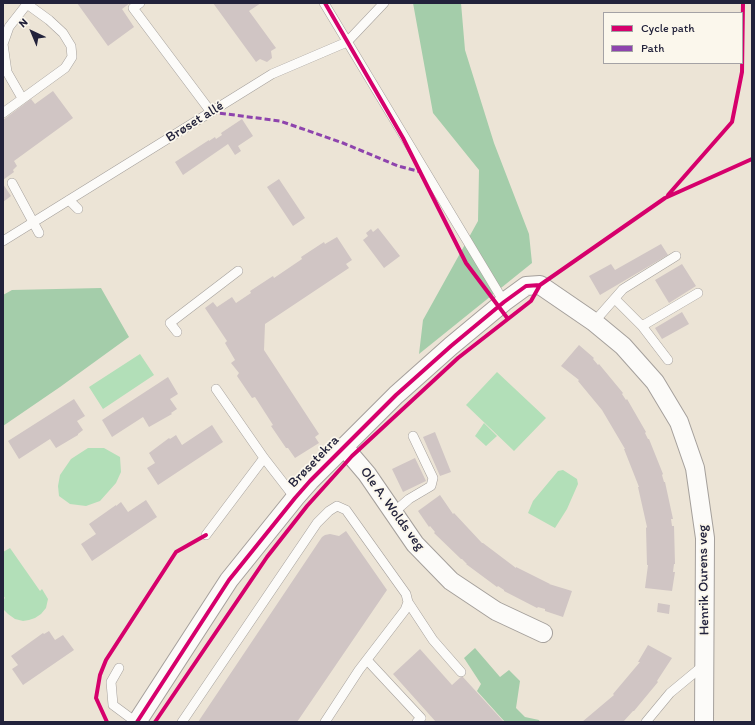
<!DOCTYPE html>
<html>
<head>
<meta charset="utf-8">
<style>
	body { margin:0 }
	#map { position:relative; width:755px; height:725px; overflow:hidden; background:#ece4d6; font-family:Itim,sans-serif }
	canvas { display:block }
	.frame { position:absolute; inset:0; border:4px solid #22223b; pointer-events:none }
	.legend { position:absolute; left:603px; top:12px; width:140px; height:52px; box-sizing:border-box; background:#fbf7ec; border:1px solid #a4a2a5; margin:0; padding:5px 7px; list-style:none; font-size:12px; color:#22223b }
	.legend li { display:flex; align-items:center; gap:8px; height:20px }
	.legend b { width:20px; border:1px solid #a4a2a5 }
	.north { position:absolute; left:12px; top:12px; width:40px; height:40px; -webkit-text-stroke:3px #fbf7ec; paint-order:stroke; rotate:316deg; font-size:11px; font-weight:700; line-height:16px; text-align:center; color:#22223b }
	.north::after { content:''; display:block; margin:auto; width:14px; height:18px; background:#22223b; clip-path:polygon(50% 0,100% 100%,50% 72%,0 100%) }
</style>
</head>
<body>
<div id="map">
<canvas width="755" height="725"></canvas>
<div class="frame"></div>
<ul class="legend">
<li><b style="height:5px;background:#d6006c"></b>Cycle path</li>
<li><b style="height:5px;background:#8e44ad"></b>Path</li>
</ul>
<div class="north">N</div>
</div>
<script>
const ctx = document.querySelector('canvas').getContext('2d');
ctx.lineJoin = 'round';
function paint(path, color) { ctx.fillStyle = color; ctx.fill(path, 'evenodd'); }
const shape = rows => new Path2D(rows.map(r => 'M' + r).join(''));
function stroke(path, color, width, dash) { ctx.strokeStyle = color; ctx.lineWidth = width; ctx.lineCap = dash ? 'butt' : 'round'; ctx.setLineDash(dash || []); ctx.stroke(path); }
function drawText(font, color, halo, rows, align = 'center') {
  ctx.font = font + ' Itim,sans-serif'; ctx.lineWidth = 3.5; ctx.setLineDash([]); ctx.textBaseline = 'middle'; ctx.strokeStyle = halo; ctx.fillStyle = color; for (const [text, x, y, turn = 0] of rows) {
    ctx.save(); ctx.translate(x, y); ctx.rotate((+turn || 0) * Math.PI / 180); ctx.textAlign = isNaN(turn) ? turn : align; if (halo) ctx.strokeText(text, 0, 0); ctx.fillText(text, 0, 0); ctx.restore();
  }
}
paint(shape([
	[140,354,154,375,103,409,89,387],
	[497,372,546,418,514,451,466,405],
	[484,423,497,436,486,446,475,436],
	[88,448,104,448,120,457,121,472,116,483,100,501,86,506,70,504,59,496,58,486,60,475,71,459],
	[563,470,577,479,578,484,567,509,555,528,528,513,533,501,558,471],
	[10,548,40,591,42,589,48,599,46,608,41,614,35,618,29,620,23,621,15,619,8,614,4,610,3,606,3,600,5,598,3,595,3,552]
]), '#b2dfb8');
paint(shape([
	[413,3,461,3,465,50,494,143,529,234,532,263,419,354,423,320,478,221,479,170,433,113],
	[101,288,129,337,60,387,3,426,3,295,12,290],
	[475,648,500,677,509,670,520,681,516,708,525,717,539,720,540,722,505,722,477,691,481,684,464,658]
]), '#a4cdaa');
paint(shape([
	[77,3,130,3,122,9,134,27,108,46],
	[213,3,261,3,249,11,276,48,271,51,272,58,267,62,260,59,256,62],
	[53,91,73,118,14,161,17,166,13,170,14,172,3,180,3,120,31,99,35,104],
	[242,119,253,136,238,146,241,151,235,155,228,144,183,175,175,162,209,140,209,141,215,137,216,139,222,135,221,133],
	[279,179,305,218,293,226,267,187],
	[3,184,11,196,3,202],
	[378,228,400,256,384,268,363,240,368,236,366,233,371,229,373,232],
	[337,237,352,260,346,264,349,268,265,324,264,350,319,434,315,437,319,443,295,458,288,448,286,448,271,426,273,425,255,397,252,398,237,376,239,373,231,363,235,360,225,343,227,341,205,308,213,302,217,307,232,297,236,303,251,293,250,291,273,276,274,278,302,259,301,257,324,242,325,244],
	[661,244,668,255,600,295,589,276,611,264,615,270],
	[682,264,696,286,669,303,655,280],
	[682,312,689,324,662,339,655,328],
	[579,345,594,358,593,359,598,365,599,364,623,393,622,394,626,400,627,399,646,432,645,433,648,439,649,439,663,474,662,475,664,482,665,482,673,519,671,519,672,526,674,526,675,564,674,564,673,572,675,572,672,591,645,588,648,565,647,565,646,528,647,527,638,487,639,487,624,449,625,449,602,410,578,381,579,380,561,366],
	[168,377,178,394,170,399,177,409,171,413,172,414,149,427,143,417,112,437,102,420],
	[74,399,85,416,77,421,83,430,78,434,78,435,56,448,50,439,19,459,8,441],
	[212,425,223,442,158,485,147,468,155,463,149,453,169,438,170,439,176,435,182,445],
	[435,432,451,472,440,476,423,437],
	[415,458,426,481,403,492,392,469],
	[440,495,453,514,454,513,482,543,483,543,516,568,516,567,550,584,549,584,572,591,563,617,545,611,545,609,538,607,537,608,504,591,504,590,498,586,497,587,466,564,467,564,462,559,461,559,434,533,435,532,430,526,429,527,418,511],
	[146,500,157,517,92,561,81,544,96,534,89,524,116,505,116,506,121,502,128,512],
	[346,531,387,590,297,722,198,722,322,537,325,535,330,534,339,536],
	[658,603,670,605,669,614,657,612],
	[49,631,55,640,63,635,74,650,23,685,12,669,18,665,11,656,43,633,44,634],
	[648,645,672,658,657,681,658,682,634,711,633,711,623,722,582,722,614,695,613,694,640,662,638,662],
	[420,649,452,685,462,676,504,722,436,722,393,674]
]), '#d0c5c4');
const service = shape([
	[140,3,133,8,211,112],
	[324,3,504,302],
	[3,44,9,27,27,4,49,20,63,33,71,46,72,57,65,68,3,113],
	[3,44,7,72,22,98],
	[12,183,39,233],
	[69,200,78,209],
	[3,241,272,74,347,42,384,3],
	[615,299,642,326,698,293],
	[594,322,623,289,676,256],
	[642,326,668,360],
	[177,332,170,323,238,271],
	[216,389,264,458,295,498],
	[393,513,409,499,431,486,433,478,413,436],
	[206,535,264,458],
	[408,602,433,640,461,672],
	[367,660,421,718,417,722],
	[119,668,111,682,113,705,136,722],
	[182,722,317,523,329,511,337,506,346,510,406,594,408,602,405,610,359,670,325,722],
	[646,722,670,693,705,664]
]);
const minor = shape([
	[344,447,367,474,415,544,451,581,496,611,543,633],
	[137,722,229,580,295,498,310,481,396,395,451,346,504,302,526,286,540,285,594,322,623,346,655,382,679,422,695,468,705,538,704,722]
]);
stroke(service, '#a5a09c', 10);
stroke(minor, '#a5a09c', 20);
stroke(service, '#fcfbf9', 9);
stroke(minor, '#fcfbf9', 18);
stroke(shape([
	[211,112,280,121,343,143,398,166,421,172]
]), '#8e44ad', 3, [6, 3]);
stroke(shape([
	[325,3,403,138,466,263,508,319],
	[668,195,732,122,742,72,743,3],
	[107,722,96,698,100,675,106,660,176,552,206,535],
	[137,722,229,580,295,498,310,481,396,395,451,346,504,302,526,286,540,285],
	[155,722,267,557,307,506,352,456,458,358,531,301,540,285,665,198,752,159]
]), '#d6006c', 4);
drawText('14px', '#22223b', '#fbf7ec', [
	["Brøset allé",195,122,-32],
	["Brøsetekra",314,462,-46],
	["Ole A. Wolds veg",392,509,54],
	["Henrik Ourens veg",704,580,-91]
]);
</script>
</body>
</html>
